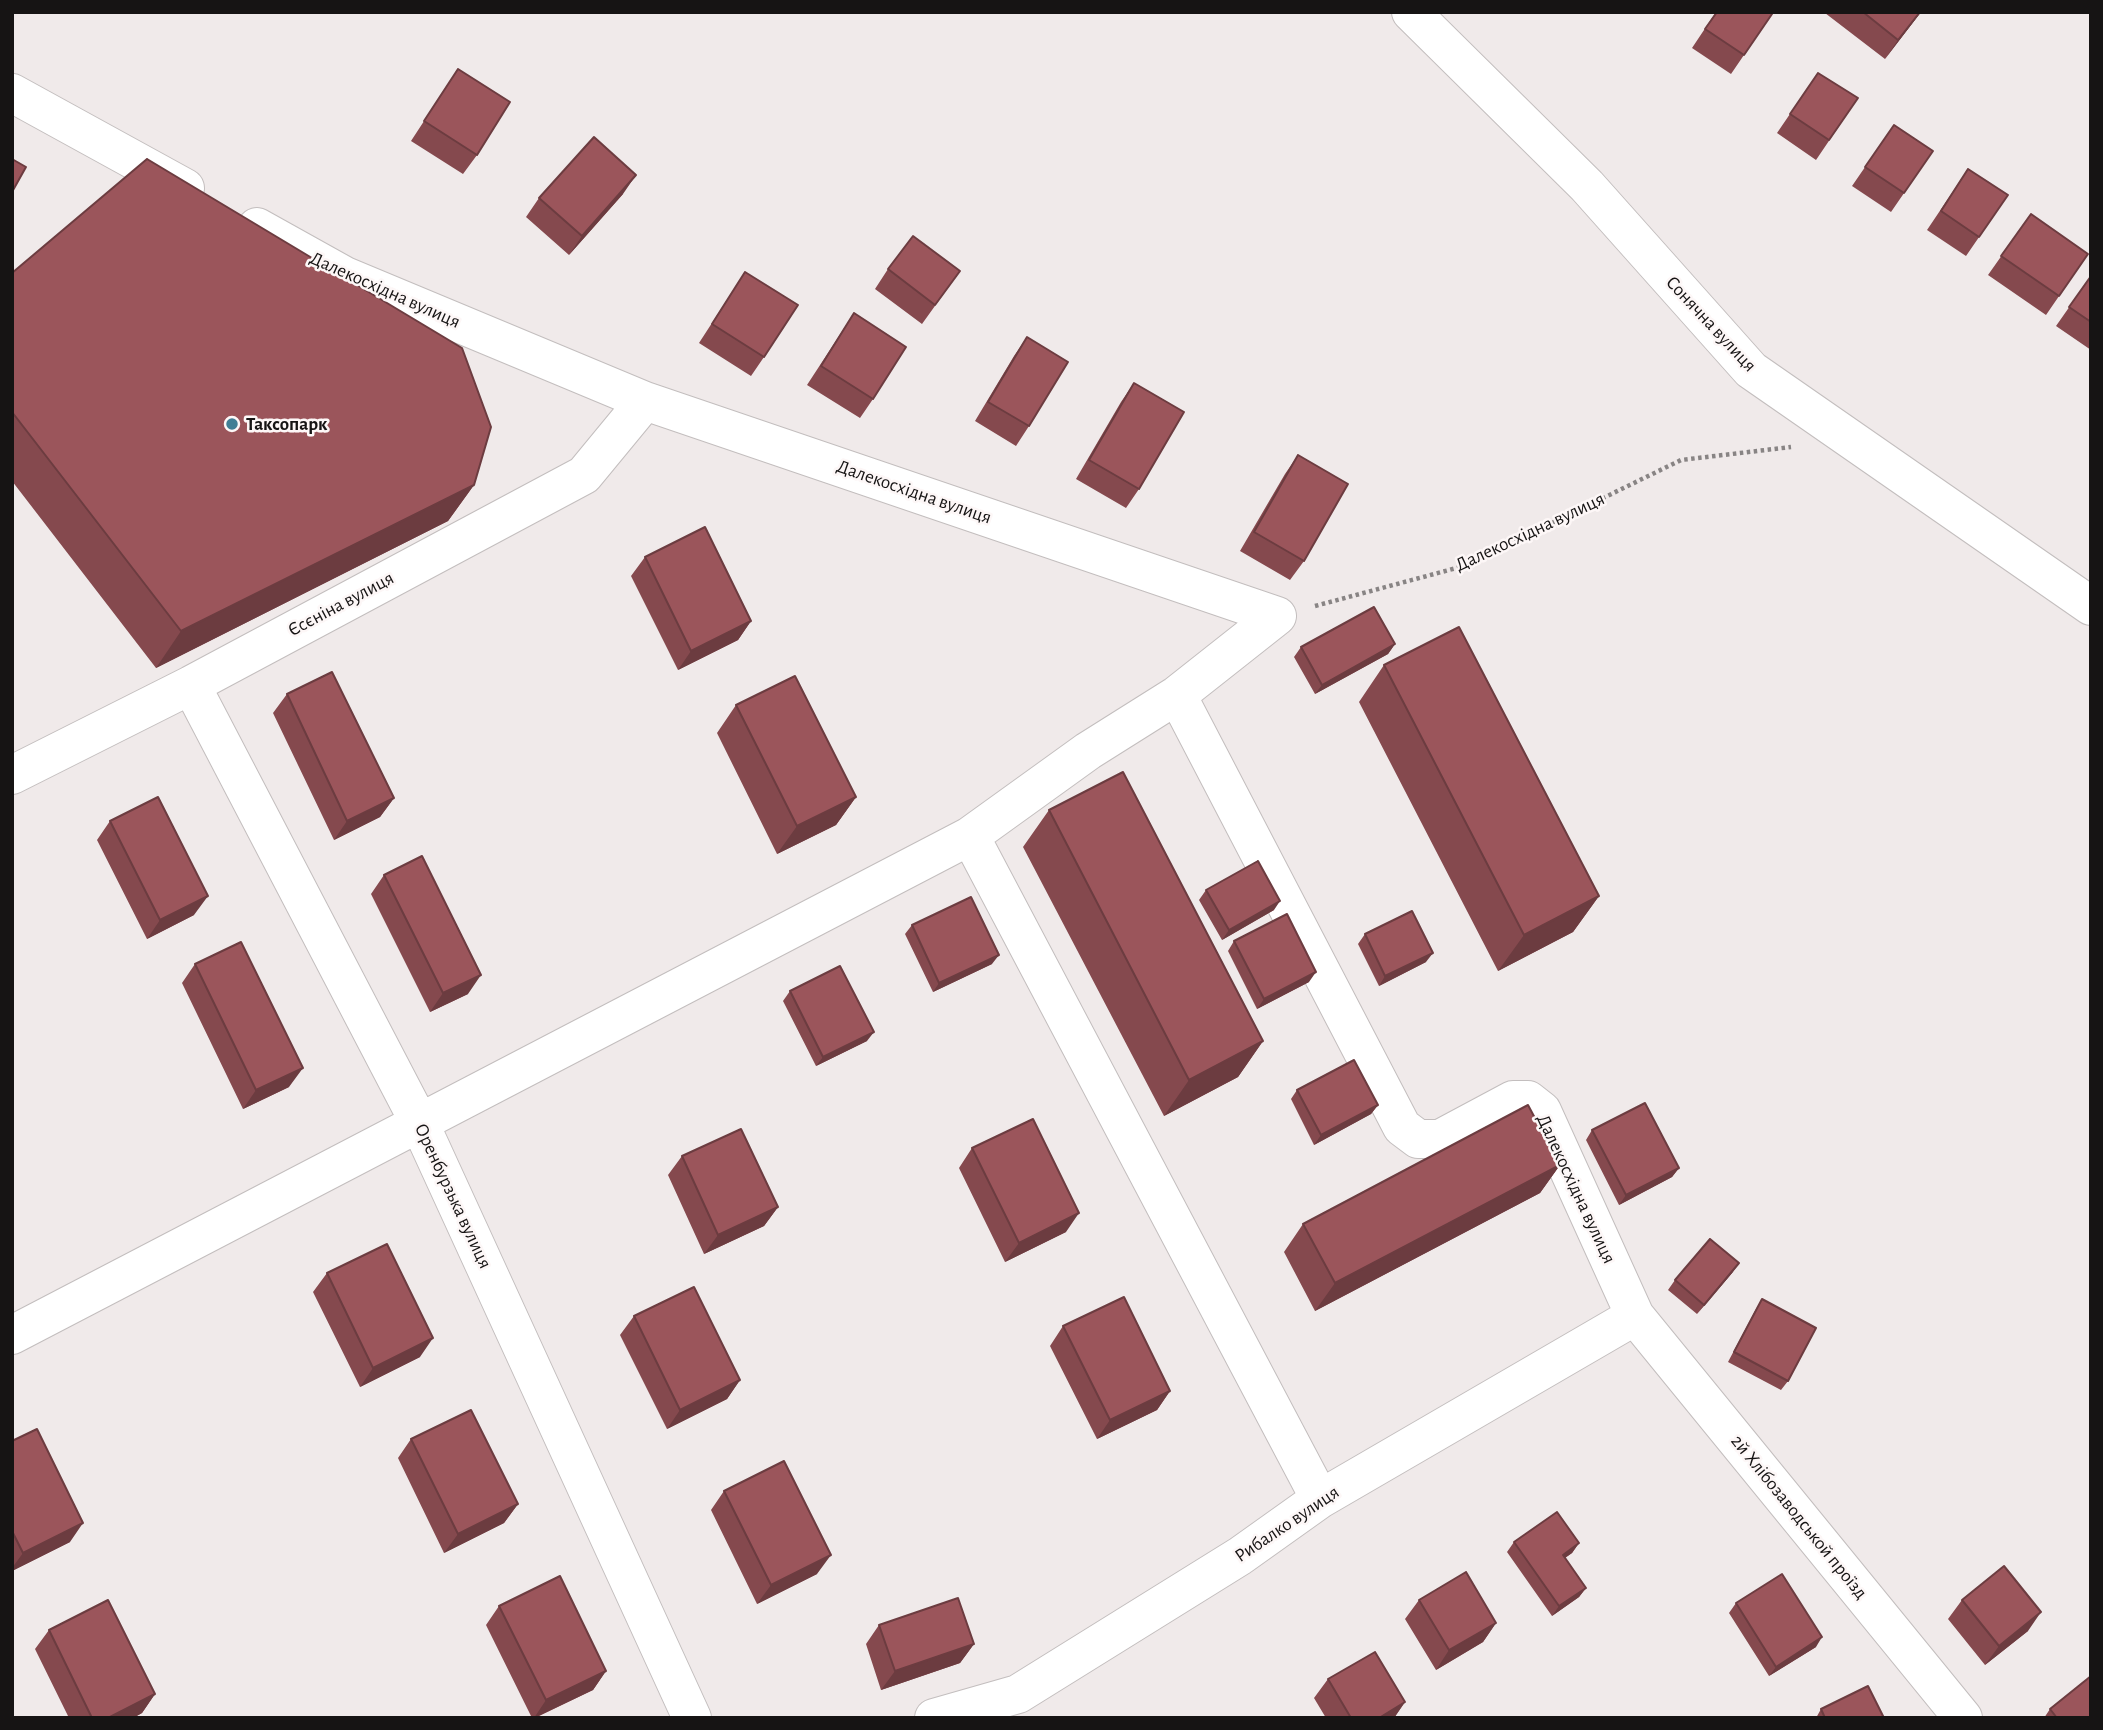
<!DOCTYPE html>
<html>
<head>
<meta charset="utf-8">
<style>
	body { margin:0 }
	#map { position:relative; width:2103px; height:1730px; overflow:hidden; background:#f0eaea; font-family:"Alegreya Sans",sans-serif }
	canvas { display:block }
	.frame { position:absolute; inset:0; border:14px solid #161414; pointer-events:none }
</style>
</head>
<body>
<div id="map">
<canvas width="2103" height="1730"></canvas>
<div class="frame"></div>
</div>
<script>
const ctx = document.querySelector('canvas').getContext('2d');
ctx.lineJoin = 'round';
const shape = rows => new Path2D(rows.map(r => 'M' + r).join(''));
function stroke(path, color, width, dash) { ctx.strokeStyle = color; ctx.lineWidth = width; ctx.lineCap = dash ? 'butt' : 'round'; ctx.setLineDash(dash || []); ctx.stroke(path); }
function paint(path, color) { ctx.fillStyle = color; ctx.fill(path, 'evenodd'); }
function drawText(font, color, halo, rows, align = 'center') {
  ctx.font = font + ' "Alegreya Sans",sans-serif'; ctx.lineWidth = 5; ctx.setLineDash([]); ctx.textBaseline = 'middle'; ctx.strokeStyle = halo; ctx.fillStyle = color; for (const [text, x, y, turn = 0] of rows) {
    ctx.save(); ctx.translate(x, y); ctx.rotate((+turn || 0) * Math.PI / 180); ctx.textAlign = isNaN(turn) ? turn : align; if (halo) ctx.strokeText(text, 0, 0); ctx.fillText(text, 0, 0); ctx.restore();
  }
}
const minor = shape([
	[1411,12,1587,186,1751,370,2091,606],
	[12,93,185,188],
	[257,227,345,276,645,401,1277,616],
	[191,685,419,1122,692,1718],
	[1177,695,1402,1127,1418,1139,1440,1139,1513,1100,1528,1100,1542,1111,1635,1316,1963,1718],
	[12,775,191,685,584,475,645,401],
	[970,836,1320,1499],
	[12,1335,970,836,1088,751,1177,695,1277,616],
	[934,1718,1018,1694,1240,1556,1320,1499,1635,1316]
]);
stroke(minor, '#c3bebe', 40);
stroke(shape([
	[1315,606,1464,566,1681,460,1791,447]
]), '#888484', 4.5, [3.5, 3.5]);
stroke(minor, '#fff', 38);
paint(shape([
	[1716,12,1772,14,1731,74,1692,48],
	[1826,12,1921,12,1885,59,1825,13],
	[458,69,477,155,463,174,411,141],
	[1818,73,1858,98,1816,160,1777,133],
	[1894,125,1933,151,1891,212,1852,186],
	[1968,169,2008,195,1966,256,1927,230],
	[623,194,569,255,526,217,539,198],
	[2031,214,2088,254,2046,315,1988,275],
	[888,269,960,271,922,324,875,289],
	[745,272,764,357,751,376,699,343],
	[12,273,474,485,448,521,156,668,12,481],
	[2091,276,2091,350,2056,326],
	[854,313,873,399,860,418,807,385],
	[1027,337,1029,426,1016,446,975,421,1014,356],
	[1134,383,1139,489,1126,508,1076,479,1121,402],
	[1298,455,1304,561,1290,580,1240,551,1285,474],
	[645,557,751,621,738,640,678,670,631,576],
	[1395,644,1388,654,1315,694,1294,657,1301,647],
	[1384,665,1599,896,1573,932,1498,971,1359,702],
	[287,694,394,798,380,817,334,840,273,713],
	[736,705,856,797,836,825,777,854,717,733],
	[1049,810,1263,1041,1238,1077,1164,1116,1023,847],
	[110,821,194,915,147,939,97,840],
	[384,875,468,994,430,1012,371,894],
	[1206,890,1274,910,1222,940,1199,900],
	[912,925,992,964,933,992,905,934],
	[1365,934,1426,962,1379,986,1358,944],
	[1234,941,1309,982,1257,1009,1228,951],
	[195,964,289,1087,243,1109,182,983],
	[790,991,867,1041,816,1066,783,1001],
	[1297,1090,1378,1105,1371,1114,1314,1145,1291,1099],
	[1592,1130,1679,1168,1672,1177,1619,1205,1586,1140],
	[972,1148,1066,1232,1005,1262,959,1168],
	[682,1156,778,1207,764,1226,704,1254,668,1175],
	[1560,1165,1540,1193,1315,1311,1284,1252,1303,1224],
	[1739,1263,1732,1273,1697,1314,1668,1290,1675,1280],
	[327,1273,420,1357,360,1387,313,1292],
	[1762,1299,1788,1381,1781,1390,1728,1362,1756,1309],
	[634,1316,740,1380,727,1399,667,1429,620,1335],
	[1063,1326,1170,1391,1157,1410,1097,1439,1050,1346],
	[411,1439,518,1504,504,1523,444,1553,398,1458],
	[12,1441,70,1542,12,1571],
	[724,1491,817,1574,757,1604,711,1510],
	[1514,1542,1579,1543,1572,1553,1565,1558,1586,1588,1579,1597,1552,1616,1507,1552],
	[1419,1600,1496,1623,1483,1642,1436,1670,1405,1619],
	[1962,1600,2028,1631,1985,1665,1948,1619],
	[1736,1603,1816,1647,1769,1676,1729,1613],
	[499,1606,606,1671,593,1690,535,1718,532,1718,486,1625],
	[879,1625,974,1644,960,1663,881,1690,866,1644],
	[49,1630,155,1694,142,1713,133,1718,69,1718,35,1649],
	[1328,1679,1405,1702,1394,1718,1326,1718,1314,1698],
	[1821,1709,1884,1718,1816,1718],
	[2050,1709,2091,1718,2044,1718]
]), '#85494e');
paint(shape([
	[1920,12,1921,12,1885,59,1898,40],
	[636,175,623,194,569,255,582,236],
	[474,485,448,521,156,668,181,631],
	[751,621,738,640,678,670,691,651],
	[1395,644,1388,654,1315,694,1322,685],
	[856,797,836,825,777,854,797,826],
	[394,798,380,817,334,840,347,821],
	[208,896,194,915,147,939,160,920],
	[1599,896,1573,932,1498,971,1524,935],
	[1280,901,1274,910,1222,940,1229,930],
	[1433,953,1426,962,1379,986,1385,976],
	[999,955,992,964,933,992,939,983],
	[1316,972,1309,982,1257,1009,1264,999],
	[481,975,468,994,430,1012,443,993],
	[874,1032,867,1041,816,1066,823,1057],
	[1263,1041,1238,1077,1164,1116,1189,1080],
	[303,1068,289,1087,243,1109,256,1090],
	[1378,1105,1371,1114,1314,1145,1321,1135],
	[1560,1165,1540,1193,1315,1311,1335,1283],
	[1679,1168,1672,1177,1619,1205,1626,1195],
	[778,1207,764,1226,704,1254,718,1235],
	[1079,1213,1066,1232,1005,1262,1019,1243],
	[1739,1263,1732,1273,1697,1314,1704,1305],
	[433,1338,420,1357,360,1387,373,1368],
	[740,1380,727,1399,667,1429,680,1410],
	[1170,1391,1157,1410,1097,1439,1110,1420],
	[518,1504,504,1523,444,1553,458,1534],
	[83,1523,70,1542,12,1571,12,1568,23,1553],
	[1579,1543,1572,1553,1556,1564,1563,1555],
	[831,1555,817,1574,757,1604,771,1585],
	[1586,1588,1579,1597,1552,1616,1559,1606],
	[2041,1612,2028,1631,1985,1665,1999,1646],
	[1496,1623,1483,1642,1436,1670,1449,1650],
	[1822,1637,1816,1647,1769,1676,1776,1667],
	[974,1644,960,1663,881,1690,895,1671],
	[606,1671,593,1690,534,1718,546,1700],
	[155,1694,142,1713,133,1718,108,1718],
	[1405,1702,1394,1718,1379,1718]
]), '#6c3c40');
const building = shape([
	[1717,12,1769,12,1772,14,1744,55,1705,29,1717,12],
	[1863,12,1920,12,1898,40,1863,12],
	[458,69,510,102,477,155,424,121,458,69],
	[1818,73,1858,98,1829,140,1790,114,1818,73],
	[1894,125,1933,151,1904,193,1865,167,1894,125],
	[594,137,636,175,582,236,539,198,594,137],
	[12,159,26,167,12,192,12,159],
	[147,159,462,348,491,427,474,485,181,631,12,412,12,273,147,159],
	[1968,169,2008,195,1979,237,1941,211,1968,169],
	[2031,214,2088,254,2059,296,2001,256,2031,214],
	[913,236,960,271,935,305,888,269,913,236],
	[745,272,798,305,764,357,712,324,745,272],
	[2091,276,2091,322,2069,307,2091,276],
	[854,313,906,347,873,399,821,366,854,313],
	[1027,337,1068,362,1029,426,988,402,1027,337],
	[1134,383,1184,412,1139,489,1089,460,1134,383],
	[1298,455,1348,484,1304,561,1254,532,1298,455],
	[705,527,751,621,691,651,645,557,705,527],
	[1374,607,1395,644,1322,685,1301,647,1374,607],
	[1459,627,1599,896,1524,935,1384,665,1459,627],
	[332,672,394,798,347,821,287,694,332,672],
	[795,676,856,797,797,826,736,705,795,676],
	[1123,772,1263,1041,1189,1080,1049,810,1123,772],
	[158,797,208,896,160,920,110,821,158,797],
	[422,856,481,975,443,993,384,875,422,856],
	[1258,861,1280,901,1229,930,1206,890,1258,861],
	[971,897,999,955,939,983,912,925,971,897],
	[1412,911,1433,953,1385,976,1365,934,1412,911],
	[1287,914,1316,972,1264,999,1234,941,1287,914],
	[241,942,303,1068,256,1090,195,964,241,942],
	[840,966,874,1032,823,1057,790,991,840,966],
	[1354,1060,1378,1105,1321,1135,1297,1090,1354,1060],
	[1645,1103,1679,1168,1626,1195,1592,1130,1645,1103],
	[1528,1105,1560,1165,1335,1283,1303,1224,1528,1105],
	[1033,1119,1079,1213,1019,1243,972,1148,1033,1119],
	[741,1129,778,1207,718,1235,682,1156,741,1129],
	[1710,1239,1739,1263,1704,1305,1675,1280,1710,1239],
	[387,1244,433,1338,373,1368,327,1273,387,1244],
	[694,1287,740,1380,680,1410,634,1316,694,1287],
	[1124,1297,1170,1391,1110,1420,1063,1326,1124,1297],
	[1762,1299,1816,1328,1788,1381,1734,1352,1762,1299],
	[471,1410,518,1504,458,1534,411,1439,471,1410],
	[37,1429,83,1523,23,1553,12,1531,12,1441,37,1429],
	[784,1461,831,1555,771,1585,724,1491,784,1461],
	[1557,1512,1579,1543,1563,1555,1586,1588,1559,1606,1514,1542,1557,1512],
	[2004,1566,2041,1612,1999,1646,1962,1600,2004,1566],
	[1466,1572,1496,1623,1449,1650,1419,1600,1466,1572],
	[1782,1574,1822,1637,1776,1667,1736,1603,1782,1574],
	[560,1576,606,1671,546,1700,499,1606,560,1576],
	[958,1598,974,1644,895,1671,879,1625,958,1598],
	[108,1600,155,1694,108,1718,92,1718,49,1630,108,1600],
	[1375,1652,1405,1702,1379,1718,1351,1718,1328,1679,1375,1652],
	[2091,1676,2091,1718,2057,1718,2050,1709,2091,1676],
	[1868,1686,1884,1718,1825,1718,1821,1709,1868,1686]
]);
paint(building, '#9b555b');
stroke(building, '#6c3c40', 2);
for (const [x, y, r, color] of [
	[232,424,7,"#417e95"]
]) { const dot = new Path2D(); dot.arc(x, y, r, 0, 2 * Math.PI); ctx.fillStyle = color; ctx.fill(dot); stroke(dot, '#fdf7f7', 2.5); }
drawText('19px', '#161414', '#fdf7f7', [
	["Далекосхідна вулиця",385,290,24],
	["Сонячна вулиця",1711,324,47],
	["Далекосхідна вулиця",914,492,19],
	["Далекосхідна вулиця",1530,532,-25],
	["Єсєніна вулиця",341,604,-28],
	["Далекосхідна вулиця",1576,1189,65],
	["Оренбурзька вулиця",453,1196,65],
	["2й Хлібозаводськой проїзд",1799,1517,51],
	["Рибалко вулиця",1287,1524,-34]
]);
drawText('bold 19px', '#161414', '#fdf7f7', [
	["Таксопарк",246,424]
], 'left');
</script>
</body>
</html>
